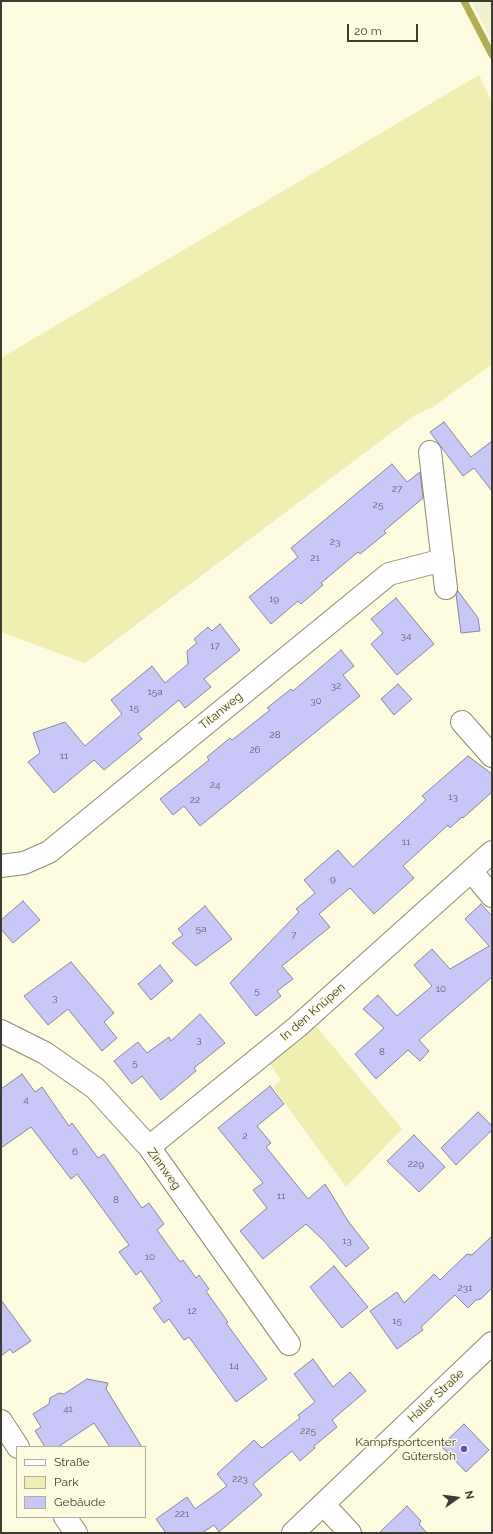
<!DOCTYPE html>
<html>
<head>
<meta charset="utf-8">
<style>
	body { margin:0 }
	#map { position:relative; width:493px; height:1534px; overflow:hidden; background:#fdfce0; font-family:Raleway,sans-serif }
	canvas { display:block }
	.frame { position:absolute; inset:0; border:2px solid #3c3c32; pointer-events:none }
	.legend { position:absolute; left:16px; top:1446px; width:130px; height:72px; box-sizing:border-box; background:#fdfce0; border:1px solid #b0af9a; margin:0; padding:5px 7px; list-style:none; font-size:12px; color:#3c3c32 }
	.legend li { display:flex; align-items:center; gap:8px; height:20px }
	.legend b { width:20px; border:1px solid #b0af9a }
	.north { position:absolute; left:437px; top:1478px; width:40px; height:40px; -webkit-text-stroke:3px #fdfce0; paint-order:stroke; rotate:76deg; font-size:11px; font-weight:700; line-height:16px; text-align:center; color:#3c3c32 }
	.north::after { content:''; display:block; margin:auto; width:14px; height:18px; background:#3c3c32; clip-path:polygon(50% 0,100% 100%,50% 72%,0 100%) }
	.scale { position:absolute; left:347px; top:24px; width:71px; height:18px; box-sizing:border-box; border:2px solid #3c3c32; border-top:0; padding-left:5px; font-size:12px; line-height:14px; white-space:nowrap; color:#3c3c32; -webkit-text-stroke:3px #fdfce0; paint-order:stroke }
</style>
</head>
<body>
<div id="map">
<canvas width="493" height="1534"></canvas>
<div class="frame"></div>
<ul class="legend">
<li><b style="height:5px;background:#fff"></b>Straße</li>
<li><b style="height:11px;background:#f1eeb2"></b>Park</li>
<li><b style="height:11px;background:#c8c7f8"></b>Gebäude</li>
</ul>
<div class="north">N</div>
<div class="scale">20 m</div>
</div>
<script>
const ctx = document.querySelector('canvas').getContext('2d');
ctx.lineJoin = 'round';
function paint(path, color) { ctx.fillStyle = color; ctx.fill(path, 'evenodd'); }
const shape = rows => new Path2D(rows.map(r => 'M' + r).join(''));
function stroke(path, color, width, dash) { ctx.strokeStyle = color; ctx.lineWidth = width; ctx.lineCap = dash ? 'butt' : 'round'; ctx.setLineDash(dash || []); ctx.stroke(path); }
function drawText(font, color, halo, rows, align = 'center') {
  ctx.font = font + ' Raleway,sans-serif'; ctx.lineWidth = 3; ctx.setLineDash([]); ctx.textBaseline = 'middle'; ctx.strokeStyle = halo; ctx.fillStyle = color; for (const [text, x, y, turn = 0] of rows) {
    ctx.save(); ctx.translate(x, y); ctx.rotate((+turn || 0) * Math.PI / 180); ctx.textAlign = isNaN(turn) ? turn : align; if (halo) ctx.strokeText(text, 0, 0); ctx.fillText(text, 0, 0); ctx.restore();
  }
}
paint(shape([
	[471,1,492,1,492,41]
]), '#f2f1cf');
paint(shape([
	[479,75,492,102,492,364,433,407,415,415,85,663,1,632,1,358],
	[316,1026,402,1129,346,1187,273,1087,281,1080,269,1063]
]), '#f1eeb2');
stroke(shape([
	[464,1,492,55]
]), '#b3ad52', 7);
const building = shape([
	[444,422,471,457,492,441,492,491,474,468,463,476,430,432,444,422],
	[392,464,407,482,420,472,423,498,384,531,386,533,360,554,358,552,321,583,323,585,301,604,298,601,271,624,249,597,298,557,291,548,392,464],
	[458,591,478,618,480,631,461,633,456,594,458,591],
	[396,598,434,644,397,675,371,644,383,633,371,619,396,598],
	[220,624,240,650,204,679,211,687,185,708,179,700,138,734,142,739,104,770,94,760,54,793,28,762,40,753,33,733,65,722,85,746,122,714,111,700,152,666,165,683,188,664,187,651,197,643,194,639,208,627,212,631,220,624],
	[341,650,354,666,343,675,360,696,200,826,184,806,173,815,160,799,209,760,207,757,230,738,232,740,270,710,267,708,291,689,293,691,341,650],
	[398,684,412,699,394,715,381,699,398,684],
	[468,756,492,774,492,792,463,818,462,817,450,828,448,825,403,866,414,878,374,914,350,888,319,914,330,927,282,966,293,979,277,991,281,996,256,1016,230,983,299,912,296,909,315,893,304,880,338,850,353,867,426,800,422,796,468,756],
	[23,901,40,920,13,943,1,929,1,920,23,901],
	[481,904,492,916,492,977,419,1040,429,1051,420,1061,408,1050,376,1079,355,1054,384,1028,363,1009,378,995,397,1016,432,986,414,965,432,949,450,969,489,946,465,919,481,904],
	[205,906,232,939,196,966,172,943,183,935,178,929,205,906],
	[71,962,114,1013,104,1022,117,1038,102,1051,68,1009,48,1025,24,996,71,962],
	[160,965,173,981,151,1000,138,984,160,965],
	[200,1014,225,1043,194,1068,196,1071,161,1100,142,1076,132,1084,114,1061,138,1042,147,1053,169,1037,171,1041,200,1014],
	[22,1074,35,1092,42,1087,69,1126,72,1123,98,1158,104,1154,142,1208,149,1203,164,1224,157,1230,180,1262,183,1260,196,1278,199,1275,209,1289,206,1291,228,1322,226,1323,267,1379,236,1402,189,1337,184,1340,169,1319,164,1323,153,1308,162,1301,141,1271,136,1275,119,1252,129,1245,77,1174,71,1179,31,1127,1,1148,1,1089,22,1074],
	[270,1086,284,1104,257,1126,271,1143,266,1147,308,1199,325,1184,348,1221,369,1248,346,1267,324,1241,306,1224,263,1259,240,1231,267,1208,253,1190,263,1183,218,1128,270,1086],
	[478,1112,492,1126,492,1130,456,1165,441,1148,478,1112],
	[414,1135,445,1167,419,1192,387,1161,414,1135],
	[492,1236,492,1288,481,1299,476,1300,468,1308,455,1295,421,1327,423,1330,397,1349,370,1311,397,1292,404,1303,434,1274,440,1280,467,1254,472,1255,492,1236],
	[334,1266,368,1307,342,1328,310,1287,334,1266],
	[1,1300,31,1341,13,1353,10,1349,1,1356,1,1300],
	[313,1359,333,1387,350,1372,366,1391,332,1420,337,1427,314,1446,315,1448,300,1461,292,1451,253,1484,262,1495,219,1532,214,1525,202,1533,166,1533,156,1519,187,1497,195,1509,227,1486,217,1474,254,1440,262,1448,300,1418,298,1415,315,1402,294,1374,313,1359],
	[87,1379,108,1383,106,1389,142,1447,110,1447,94,1423,58,1447,45,1447,35,1431,41,1427,33,1414,49,1404,50,1398,59,1393,64,1394,87,1379],
	[464,1424,489,1450,466,1472,441,1446,464,1424],
	[407,1506,421,1521,419,1524,427,1533,379,1533,407,1506]
]);
paint(building, '#c8c7f8');
stroke(building, '#87879e', 1);
const minor = shape([
	[430,452,446,588],
	[462,722,492,756],
	[1,866,24,863,49,852,389,574,443,560],
	[471,871,492,896],
	[1,1031,45,1053,95,1088,149,1147,289,1344],
	[149,1147,297,1027,492,852],
	[1,1421,18,1447],
	[323,1504,350,1533],
	[65,1517,76,1533],
	[293,1533,492,1343]
]);
stroke(minor, '#8b8a72', 24);
stroke(minor, '#fff', 22);
for (const [x, y, r, color] of [
	[464,1449,4,"#614dc6"]
]) { const dot = new Path2D(); dot.arc(x, y, r, 0, 2 * Math.PI); ctx.fillStyle = color; ctx.fill(dot); stroke(dot, '#fdfce0', 1.5); }
drawText('10px', '#5f5f64', null, [
	["27",397,489],
	["25",378,505],
	["23",335,542],
	["21",315,558],
	["19",274,599],
	["34",406,636],
	["17",215,646],
	["32",336,686],
	["15a",155,692],
	["30",316,701],
	["15",134,708],
	["28",275,735],
	["26",255,750],
	["11",64,756],
	["24",215,785],
	["13",453,797],
	["22",195,800],
	["11",406,842],
	["9",333,879],
	["5a",201,929],
	["7",294,935],
	["10",441,989],
	["5",257,991],
	["3",55,998],
	["3",199,1040],
	["8",382,1052],
	["5",135,1063],
	["4",26,1100],
	["2",245,1136],
	["6",75,1152],
	["229",416,1164],
	["11",281,1196],
	["8",116,1200],
	["13",347,1241],
	["10",150,1257],
	["231",465,1288],
	["12",192,1311],
	["15",397,1321],
	["14",234,1366],
	["41",68,1409],
	["225",308,1431],
	["223",240,1479],
	["221",182,1514]
]);
drawText('12px', '#3c3c32', '#fdfce0', [
	["Titanweg",221,711,-39],
	["In den Knüpen",313,1012,-41],
	["Zinnweg",164,1169,54],
	["Haller Straße",436,1396,-43]
]);
drawText('12px', '#3c3c32', '#fdfce0', [
	["Kampfsportcenter",456,1442],
	["Gütersloh",456,1456]
], 'right');
</script>
</body>
</html>
